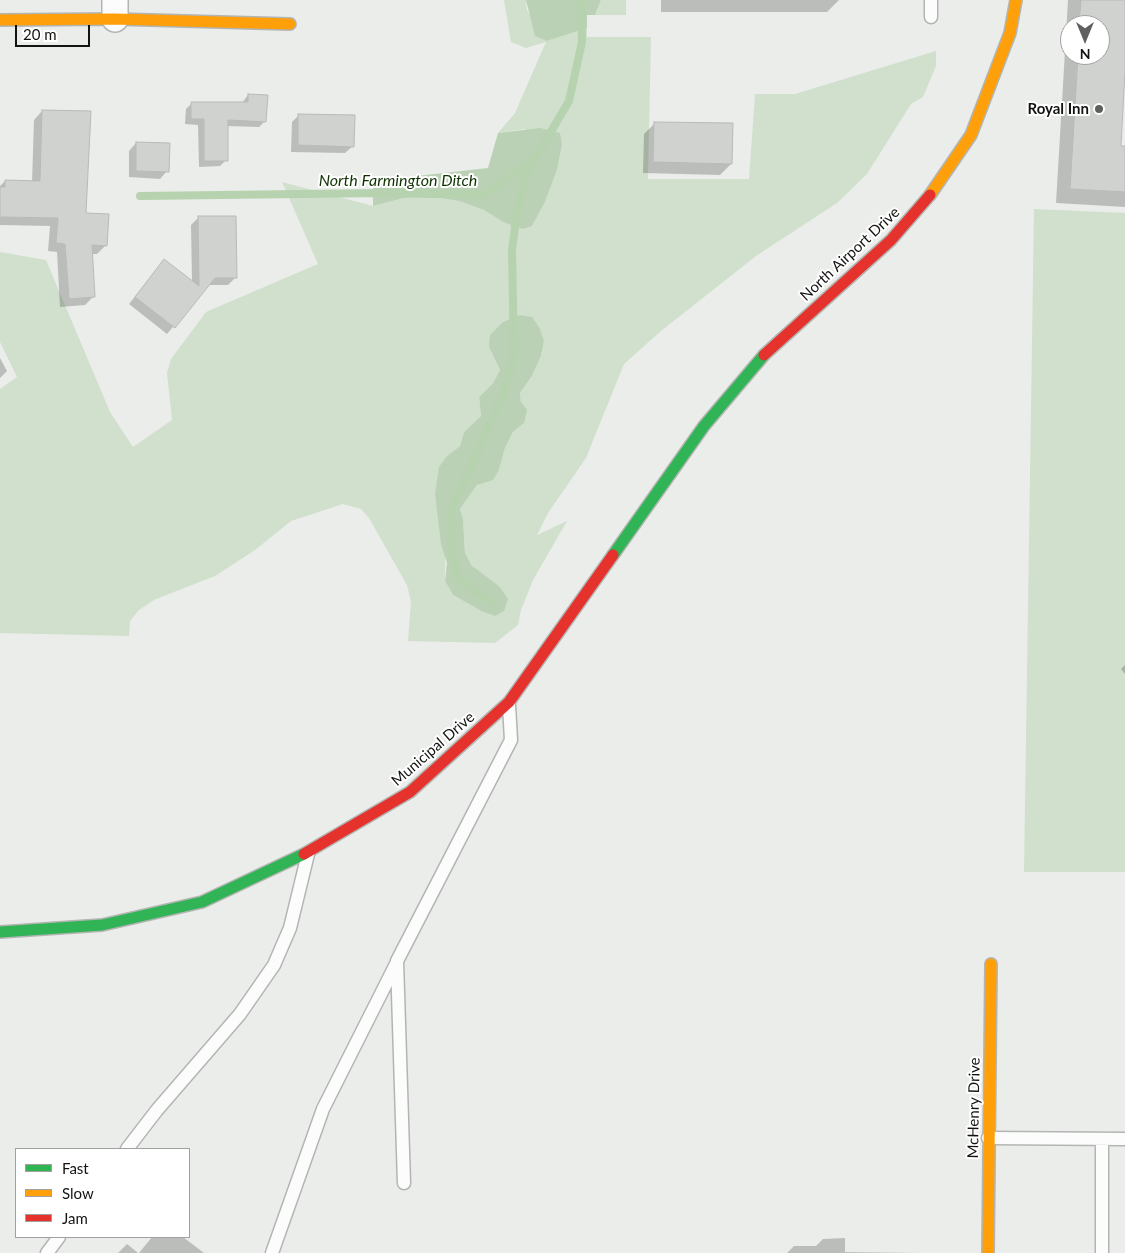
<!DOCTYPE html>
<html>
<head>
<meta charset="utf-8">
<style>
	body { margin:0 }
	#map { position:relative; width:1125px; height:1253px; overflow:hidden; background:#eaede9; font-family:Lato,sans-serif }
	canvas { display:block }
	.legend { position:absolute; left:15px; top:1148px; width:175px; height:90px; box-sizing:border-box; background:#fff; border:1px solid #a1a1a0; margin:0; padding:6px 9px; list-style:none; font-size:15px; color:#131412 }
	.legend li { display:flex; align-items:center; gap:10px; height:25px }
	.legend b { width:25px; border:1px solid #a1a1a0 }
	.north { position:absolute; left:1060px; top:15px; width:50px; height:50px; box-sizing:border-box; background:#fff; border:1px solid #a1a1a0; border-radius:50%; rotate:180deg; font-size:14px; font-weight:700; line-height:20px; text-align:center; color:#131412 }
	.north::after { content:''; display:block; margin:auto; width:18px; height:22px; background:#5e605d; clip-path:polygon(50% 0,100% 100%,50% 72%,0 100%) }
	.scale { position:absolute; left:15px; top:25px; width:75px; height:22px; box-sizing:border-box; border:2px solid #131412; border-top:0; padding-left:6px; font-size:15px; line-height:18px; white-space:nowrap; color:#131412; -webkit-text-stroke:4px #fff; paint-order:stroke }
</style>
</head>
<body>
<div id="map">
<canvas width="1125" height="1253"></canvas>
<ul class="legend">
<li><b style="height:6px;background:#30b455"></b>Fast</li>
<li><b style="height:6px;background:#ff9f0a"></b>Slow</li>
<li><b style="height:6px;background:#e5322d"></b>Jam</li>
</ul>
<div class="north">N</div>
<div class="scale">20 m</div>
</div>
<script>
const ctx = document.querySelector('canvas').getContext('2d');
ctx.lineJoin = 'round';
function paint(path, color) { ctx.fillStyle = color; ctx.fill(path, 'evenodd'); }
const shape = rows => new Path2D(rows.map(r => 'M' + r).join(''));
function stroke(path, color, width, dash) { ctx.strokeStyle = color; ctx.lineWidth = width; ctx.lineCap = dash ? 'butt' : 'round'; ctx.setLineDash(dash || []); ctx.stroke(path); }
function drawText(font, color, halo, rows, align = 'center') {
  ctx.font = font + ' Lato,sans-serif'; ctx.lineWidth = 4; ctx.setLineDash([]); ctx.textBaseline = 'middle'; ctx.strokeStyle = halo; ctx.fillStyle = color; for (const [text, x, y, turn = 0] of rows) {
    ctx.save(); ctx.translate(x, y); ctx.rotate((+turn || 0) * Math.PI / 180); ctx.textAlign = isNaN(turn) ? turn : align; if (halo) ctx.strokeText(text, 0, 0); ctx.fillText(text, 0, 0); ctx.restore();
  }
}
paint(shape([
	[504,0,526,0,527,10,547,41,587,28,587,37,651,37,648,179,749,179,755,94,795,94,936,51,936,66,923,97,911,104,867,174,837,203,756,256,661,331,624,364,586,458,548,513,537,535,567,521,533,580,521,610,518,625,495,643,408,641,411,602,407,585,369,518,361,509,343,504,291,521,255,550,215,576,156,599,139,610,130,621,129,636,0,633,0,389,17,377,0,342,0,252,46,260,110,412,133,447,172,420,167,373,171,359,206,312,318,264,282,182,373,206,404,198,426,196,459,201,484,210,503,222,532,226,545,202,557,170,562,145,525,129,498,133,515,113,546,42,526,48,511,42],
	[544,341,541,356,532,376,520,393,524,423,513,432,505,448,499,470,477,485,460,509,463,519,465,553,472,566,481,575,499,586,495,616,483,612,453,595,445,581,447,456,460,446,464,432,481,416,479,397,493,383,500,370,489,347],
	[601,0,626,0,626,15,595,15],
	[1034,209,1125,213,1125,872,1024,872]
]), '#d0e0cc');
paint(shape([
	[526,0,601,0,595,15,587,15,587,28,547,41,535,36],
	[540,128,560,133,562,145,557,170,545,202,532,226,523,229,503,222,484,210,459,201,426,196,404,198,373,206,373,181,488,168,498,133],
	[520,315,532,317,539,327,544,341,541,356,532,376,520,393,521,402,527,410,524,423,513,432,505,448,499,470,493,480,477,485,460,509,463,519,465,553,472,566,499,586,508,599,504,611,495,616,483,612,453,595,445,581,447,563,441,544,435,494,439,467,447,456,460,446,464,432,481,416,479,397,493,383,500,370,489,347,490,335,503,322]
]), '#bbd1b5');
paint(shape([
	[661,0,839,0,827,12,661,12],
	[1068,0,1125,0,1125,50,1119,147,1125,147,1125,207,1056,203],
	[1070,25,1100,25,1100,55,1070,55],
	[248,95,265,121,259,127,226,126,226,160,220,166,199,167,198,125,185,124,186,109,192,103,242,103],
	[42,111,85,214,106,245,97,254,91,254,93,297,85,305,60,307,57,252,48,251,50,226,0,225,0,186,5,181,32,182,34,120],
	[299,115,353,146,345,153,291,152,292,122],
	[655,123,731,164,720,175,643,173,644,134],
	[136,143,167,171,160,179,129,177,129,151],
	[199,217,235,278,228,285,208,285,167,334,129,304,164,260,192,282,191,225],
	[0,358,7,371,0,378],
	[1125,665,1125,674,1121,669],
	[152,1237,183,1237,204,1253,139,1253],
	[845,1238,845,1252,919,1253,787,1253,794,1246,816,1246,823,1239],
	[127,1244,138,1253,118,1253]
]), '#0003');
stroke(shape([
	[140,196,383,193,485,195,536,157,569,101,582,42,581,0],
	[491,602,458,578,451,549,452,509,504,393,514,355,512,250,517,212,526,175,533,163]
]), '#b6d2af', 8);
const building = shape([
	[1081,0,1125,0,1125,71,1121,146,1125,146,1125,192,1070,189,1078,55,1100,55,1100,25,1079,25,1081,0],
	[248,94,268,95,266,122,228,120,228,161,204,161,204,119,191,119,191,102,248,102,248,94],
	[42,110,91,111,86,213,109,214,107,246,92,245,95,297,69,299,65,244,56,243,58,218,0,217,0,187,5,187,5,180,40,181,42,110],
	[298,114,355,115,354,147,298,145,298,114],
	[654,122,733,123,732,164,653,162,654,122],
	[136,142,170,143,169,172,136,171,136,142],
	[198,216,236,216,237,278,215,278,175,328,135,297,164,259,199,286,198,216]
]);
paint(building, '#d0d2cf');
stroke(building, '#b8bab8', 1);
const lane = shape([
	[931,0,931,17],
	[988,1138,1125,1139],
	[127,1149,157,1110,240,1014,274,965,290,928,308,854],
	[404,1183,397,961,511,740,509,705],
	[47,1253,59,1237],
	[272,1253,323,1109,396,964],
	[1102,1253,1102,1139]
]);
const street = shape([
	[115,19,115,0]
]);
const fast = shape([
	[613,555,704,426,764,355],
	[0,932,102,925,202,902,304,854]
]);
const slow = shape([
	[0,20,115,19,290,24],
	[930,195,971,135,1010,33,1016,0],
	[988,1253,991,964]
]);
const jam = shape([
	[764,355,891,240,930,195],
	[304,854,410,792,509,702,613,555]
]);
stroke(lane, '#b3b5b3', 15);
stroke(street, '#b3b5b3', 28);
stroke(fast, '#b3b5b3', 14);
stroke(slow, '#b3b5b3', 14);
stroke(jam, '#b3b5b3', 14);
stroke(lane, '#fcfcfc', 12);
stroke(street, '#fcfcfc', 25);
stroke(fast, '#30b455', 11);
stroke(slow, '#ff9f0a', 11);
stroke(jam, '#e5322d', 11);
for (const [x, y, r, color] of [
	[1099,109,5,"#5e605d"]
]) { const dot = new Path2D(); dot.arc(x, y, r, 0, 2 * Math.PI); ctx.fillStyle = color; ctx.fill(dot); stroke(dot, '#fff', 2); }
drawText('bold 15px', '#131412', '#fff', [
	["Royal Inn",1089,109]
], 'right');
drawText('15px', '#131412', '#fff', [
	["North Airport Drive",850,254,-43],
	["Municipal Drive",433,749,-41],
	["McHenry Drive",974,1108,-89]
]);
drawText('italic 16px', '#103403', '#fff', [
	["North Farmington Ditch",398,181]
]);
</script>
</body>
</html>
